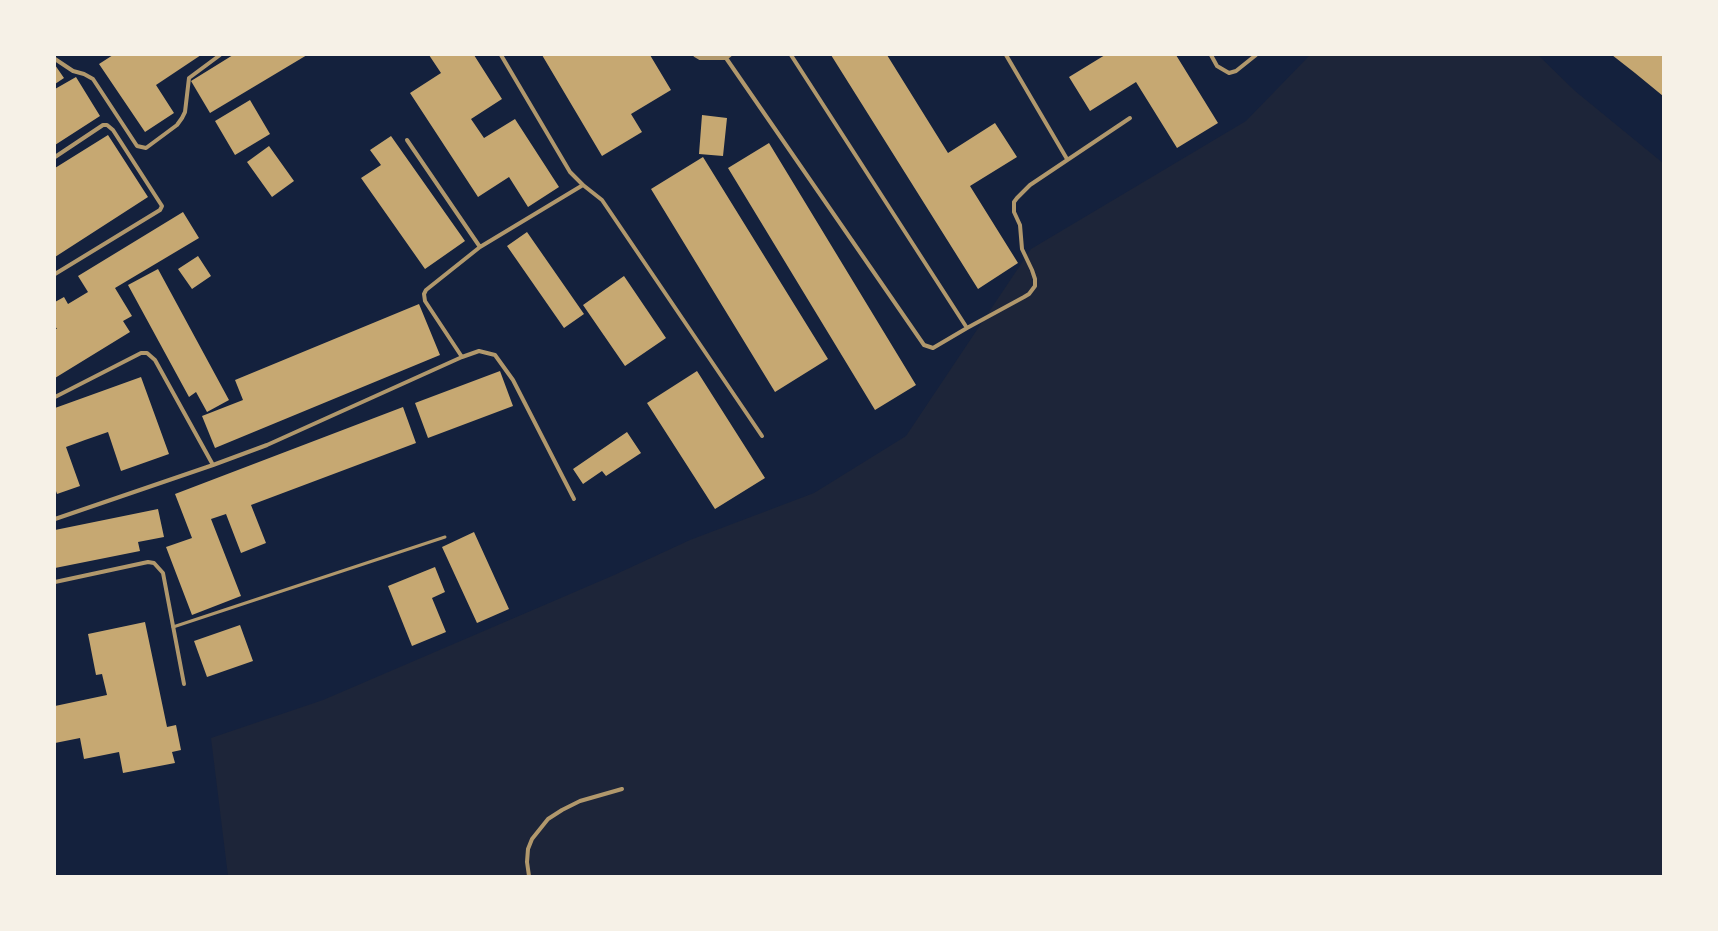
<!DOCTYPE html>
<html>
<head>
<meta charset="utf-8">
<style>
	body { margin:0 }
	#map { position:relative; width:1718px; height:931px; overflow:hidden; background:#14213d; font-family:Rubik,sans-serif }
	canvas { display:block }
	.frame { position:absolute; inset:0; border:56px solid #f6f1e7; pointer-events:none }
</style>
</head>
<body>
<div id="map">
<canvas width="1718" height="931"></canvas>
<div class="frame"></div>
</div>
<script>
const ctx = document.querySelector('canvas').getContext('2d');
ctx.lineJoin = 'round';
function paint(path, color) { ctx.fillStyle = color; ctx.fill(path, 'evenodd'); }
const shape = rows => new Path2D(rows.map(r => 'M' + r).join(''));
function stroke(path, color, width, dash) { ctx.strokeStyle = color; ctx.lineWidth = width; ctx.lineCap = dash ? 'butt' : 'round'; ctx.setLineDash(dash || []); ctx.stroke(path); }
paint(shape([
	[1310,55,1538,55,1575,91,1663,163,1663,876,228,876,211,738,323,700,612,576,690,540,814,493,906,436,1031,249,1246,121]
]), '#1d2539');
paint(shape([
	[113,55,201,55,156,85,174,113,145,132,99,64],
	[233,55,307,55,210,113,191,81],
	[429,55,474,55,502,99,471,119,484,138,515,119,559,187,528,207,509,177,478,197,410,93,441,73],
	[542,55,650,55,671,90,631,114,642,132,602,156],
	[831,55,887,55,948,153,995,123,1017,157,970,186,1018,263,978,289],
	[1105,55,1176,55,1218,123,1177,148,1136,82,1090,111,1069,77],
	[1612,55,1663,55,1663,96,1635,73],
	[55,65,64,78,55,84],
	[76,77,100,116,55,145,55,89],
	[250,100,270,134,235,155,215,121],
	[702,115,727,118,723,156,699,154],
	[108,135,148,197,55,257,55,168],
	[391,136,465,241,425,269,361,178,381,165,370,150],
	[769,143,916,385,875,410,728,168],
	[269,146,294,181,272,197,247,162],
	[703,157,828,359,775,392,651,189],
	[183,212,199,238,115,288,132,316,123,321,130,332,55,378,55,329,57,329,55,326,55,302,64,297,68,304,88,292,78,276],
	[527,232,584,314,564,328,507,246],
	[198,256,211,276,192,289,178,269],
	[158,269,229,400,207,412,196,392,189,397,128,285],
	[624,276,666,338,625,366,583,305],
	[419,304,440,355,215,448,202,416,243,400,235,380],
	[500,371,513,406,428,438,415,403],
	[697,371,765,478,715,509,647,403],
	[141,377,169,454,121,471,108,432,85,440,66,447,80,486,57,494,55,488,55,408],
	[403,407,416,443,251,505,266,543,241,553,226,514,211,519,241,596,192,615,166,547,192,538,175,494],
	[627,432,641,453,606,476,602,471,583,484,573,469],
	[158,509,164,537,138,542,140,551,55,568,55,530],
	[474,532,509,609,477,623,442,547],
	[435,567,445,592,432,598,446,632,412,646,388,586],
	[145,622,167,727,176,725,181,750,172,752,175,763,123,773,119,752,84,759,80,738,55,743,55,706,107,695,102,674,96,675,88,634],
	[240,625,253,661,207,677,194,641]
]), '#c6a872');
stroke(shape([
	[173,627,445,537]
]), '#b1986c', 3);
stroke(shape([
	[695,55,700,58,726,58,730,55],
	[1006,55,1067,159],
	[1211,55,1217,66,1229,73,1236,71,1256,55],
	[726,58,924,345,933,348,967,328,791,55],
	[55,59,73,71,84,74,93,79,137,146,146,148,177,125,182,118,185,112,189,78,220,55],
	[407,140,480,247],
	[55,157,103,125,107,125,113,130,162,206,160,210,55,274],
	[583,185,602,200,762,436],
	[967,328,1024,297,1029,294,1035,286,1035,279,1032,270,1022,249,1020,225,1014,212,1014,202,1017,198,1030,185,1130,118],
	[462,357,479,351,495,355,513,380,574,499],
	[55,397,141,353,147,353,155,360,213,465],
	[55,519,213,465,267,445,462,357,425,301,424,294,426,290,480,247,583,185,570,172,501,55],
	[55,582,148,562,154,563,163,573,184,684],
	[529,876,527,862,528,849,532,839,548,819,562,810,580,801,622,789]
]), '#b1986c', 4);
</script>
</body>
</html>
